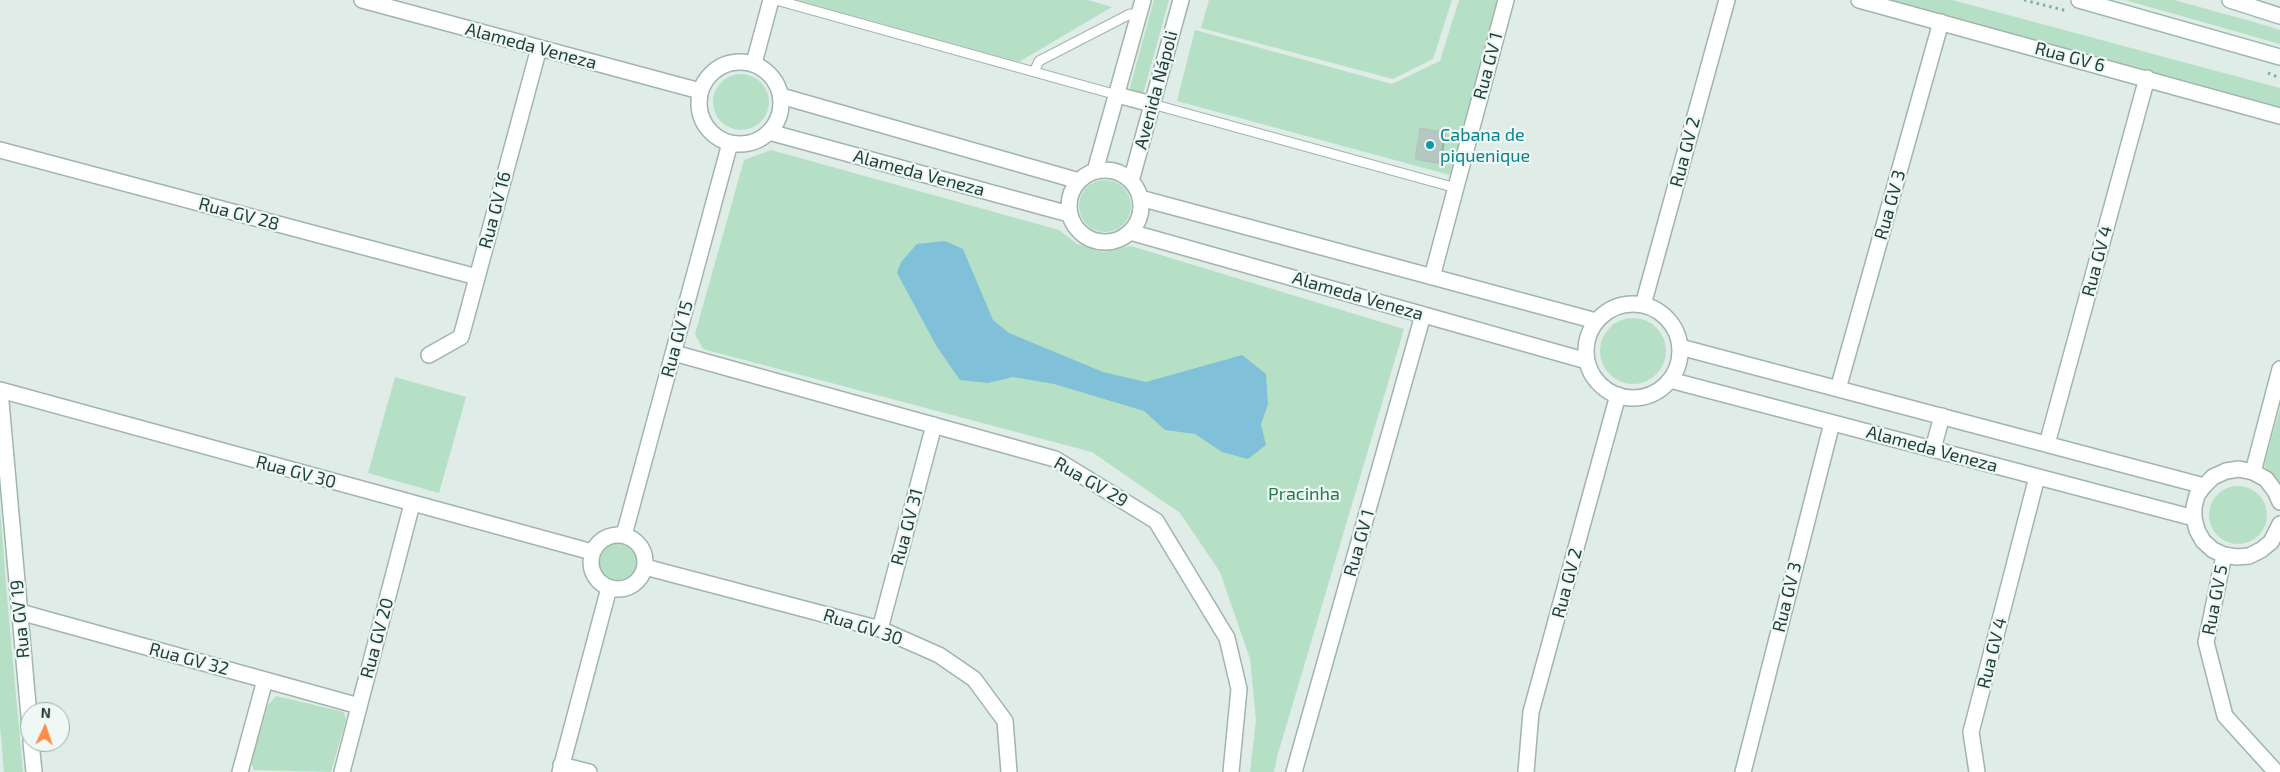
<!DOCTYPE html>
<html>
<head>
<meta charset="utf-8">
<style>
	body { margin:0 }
	#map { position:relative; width:2280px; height:772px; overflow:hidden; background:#dfece7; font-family:"Exo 2",sans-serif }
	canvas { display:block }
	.north { position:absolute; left:20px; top:702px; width:50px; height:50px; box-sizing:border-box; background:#eff8f5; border:1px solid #9baeaa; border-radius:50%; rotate:3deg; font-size:14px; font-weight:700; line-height:20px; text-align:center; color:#1e3e39 }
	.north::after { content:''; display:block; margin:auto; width:18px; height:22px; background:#ff8b49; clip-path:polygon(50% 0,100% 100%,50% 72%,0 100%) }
</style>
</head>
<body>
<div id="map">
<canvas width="2280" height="772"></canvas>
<div class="north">N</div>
</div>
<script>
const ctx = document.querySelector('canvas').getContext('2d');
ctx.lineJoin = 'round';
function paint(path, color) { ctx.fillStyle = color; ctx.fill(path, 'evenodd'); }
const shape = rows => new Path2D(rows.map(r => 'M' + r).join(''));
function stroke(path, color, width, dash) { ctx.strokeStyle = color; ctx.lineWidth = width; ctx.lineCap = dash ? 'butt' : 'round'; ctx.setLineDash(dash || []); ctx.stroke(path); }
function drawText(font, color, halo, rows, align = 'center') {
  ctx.font = font + ' "Exo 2",sans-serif'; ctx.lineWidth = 4.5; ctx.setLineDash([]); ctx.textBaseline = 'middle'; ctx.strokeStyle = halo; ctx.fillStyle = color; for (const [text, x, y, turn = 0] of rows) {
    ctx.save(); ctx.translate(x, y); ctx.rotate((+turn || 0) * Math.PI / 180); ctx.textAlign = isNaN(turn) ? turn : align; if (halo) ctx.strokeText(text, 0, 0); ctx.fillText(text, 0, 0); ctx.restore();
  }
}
paint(shape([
	[796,0,1088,0,1112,7,1019,62],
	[1154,0,1169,0,1144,91,1141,94,1132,92,1130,87],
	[1209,0,1452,0,1433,59,1393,79,1201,28],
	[1459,0,1498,0,1450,175,1177,101,1195,30,1392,84,1440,61],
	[1887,0,1952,0,2280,88,2280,109],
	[2125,0,2174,0,2254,22,2280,30,2280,44],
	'713 102a28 28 0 1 1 56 0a28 28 0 1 1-56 0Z',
	[771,150,1059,230,1077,244,1103,252,1131,246,1404,329,1277,757,1274,772,1250,772,1256,720,1250,659,1220,572,1180,513,1092,452,703,349,695,334,744,160],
	'1079 206a26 26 0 1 1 52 0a26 26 0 1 1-52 0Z',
	'1600 351a33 33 0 1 1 66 0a33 33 0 1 1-66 0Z',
	[395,377,466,397,439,493,368,473],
	[2280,408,2280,483,2264,466],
	'2209 515a29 29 0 1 1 58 0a29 29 0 1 1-58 0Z',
	[0,508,8,608,23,772,4,772,0,725],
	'599 562a19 19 0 1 1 38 0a19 19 0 1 1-38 0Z',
	[276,696,344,712,346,720,331,772,254,770,251,762,268,705]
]), '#b5e0c5');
paint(shape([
	[945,241,963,249,993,320,1009,333,1103,372,1146,382,1242,355,1266,374,1268,404,1261,424,1266,445,1248,459,1222,452,1195,434,1165,430,1144,411,1054,384,1013,377,988,383,960,380,937,347,897,273,901,262,917,244]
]), '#80c0d8');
paint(shape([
	[1444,133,1446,135,1441,164,1418,160,1416,158]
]), '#0003');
const building = shape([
	[1420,128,1444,132,1439,163,1415,159,1420,128]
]);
paint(building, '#b4c7c1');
stroke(building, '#b0c6c0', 1);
const lane = shape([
	[776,0,1117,95],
	[1034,72,1039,61,1130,14,1139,14],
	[1152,104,1456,188]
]);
const street = shape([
	[362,0,700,91],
	[1859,0,2280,116],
	'699 103a41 41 0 1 1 82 0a41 41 0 1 1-82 0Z',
	[754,63,771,0],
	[1117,95,1152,104],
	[781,96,1079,181],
	[769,132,1069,214],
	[0,150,477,277],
	'1069 206a36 36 0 1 1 72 0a36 36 0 1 1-72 0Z',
	[1095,171,1143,0],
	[1131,181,1181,0],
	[1140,198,1596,321],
	[1130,232,1587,361],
	[1432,277,1506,0],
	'1586 351a47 47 0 1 1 94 0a47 47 0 1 1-94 0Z',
	[1643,305,1727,0],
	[1680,347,2204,486],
	[674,353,1055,459,1156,521,1227,638,1239,689,1231,772],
	[429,355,461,337,539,48],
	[1670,380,2194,518],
	[1838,389,1941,22],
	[0,390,592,552],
	[0,391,30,727],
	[2047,444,2147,78],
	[1933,449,1942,416],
	[2253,472,2280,369],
	[2280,502,2275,491,2266,479,2253,472,2239,469,2226,471,2213,477,2204,486,2197,495,2194,507,2194,518,2197,530,2203,541,2213,550,2224,555,2237,557,2249,556,2261,550,2271,542,2280,524],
	'591 562a27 27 0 1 1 54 0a27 27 0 1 1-54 0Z',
	[624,535,730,143],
	[2224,555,2206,642,2225,716,2276,772],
	[645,567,880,629,939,655,974,679,1005,721,1009,772],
	[20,612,359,706],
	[880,629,934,425],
	[31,742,34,772],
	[561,765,589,772],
	[240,772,265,680],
	[342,772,412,504],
	[560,772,609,588],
	[1294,772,1423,315],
	[1526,772,1531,712,1618,395],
	[1743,772,1832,423],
	[1977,772,1971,732,2037,477]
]);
const secondary = shape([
	[2079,0,2280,57],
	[2230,0,2280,16]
]);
stroke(lane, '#a1b4af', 11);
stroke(street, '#a1b4af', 18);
stroke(secondary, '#9cb9b2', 18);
stroke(shape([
	[2024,0,2067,11],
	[2268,73,2280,78]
]), '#7bb3a8', 3, [2.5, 4]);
stroke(lane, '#fff', 9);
stroke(street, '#fff', 15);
stroke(secondary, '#fff', 15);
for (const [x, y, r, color] of [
	[1430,145,5,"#0f9aa8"]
]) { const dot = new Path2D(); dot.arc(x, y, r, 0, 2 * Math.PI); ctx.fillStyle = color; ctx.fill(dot); stroke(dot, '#eff8f5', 2); }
drawText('18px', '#1e3e39', '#eff8f5', [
	["Alameda Veneza",531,46,15],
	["Rua GV 6",2070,57,15],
	["Rua GV 1",1488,66,-75],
	["Avenida Nápoli",1156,90,-75],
	["Rua GV 2",1685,152,-75],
	["Alameda Veneza",919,173,15],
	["Rua GV 3",1890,205,-74],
	["Rua GV 16",495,210,-75],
	["Rua GV 28",239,214,15],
	["Rua GV 4",2097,261,-75],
	["Alameda Veneza",1358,296,16],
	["Rua GV 15",677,339,-75],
	["Alameda Veneza",1932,449,15],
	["Rua GV 30",296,472,15],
	["Rua GV 29",1091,482,30],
	["Rua GV 31",907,527,-75],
	["Rua GV 1",1359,543,-74],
	["Rua GV 2",1567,583,-75],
	["Rua GV 3",1787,597,-76],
	["Rua GV 5",2215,600,-79],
	["Rua GV 19",20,619,-95],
	["Rua GV 30",863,627,18],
	["Rua GV 20",377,638,-75],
	["Rua GV 4",1992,653,-76],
	["Rua GV 32",189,659,15]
]);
drawText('18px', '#0d838f', '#eff8f5', [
	["Cabana de",1440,135],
	["piquenique",1440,156]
], 'left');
drawText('18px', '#24794e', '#eff8f5', [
	["Pracinha",1304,494]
]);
</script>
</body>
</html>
